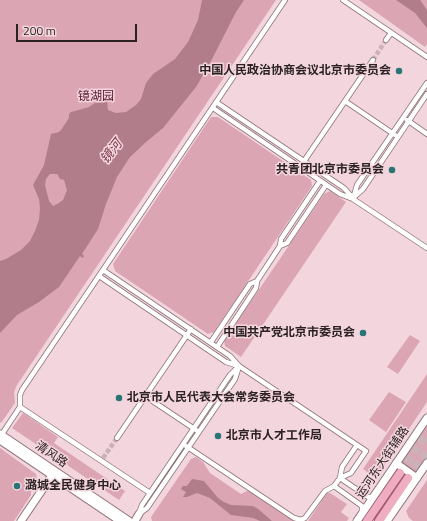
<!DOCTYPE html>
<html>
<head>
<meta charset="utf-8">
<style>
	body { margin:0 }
	#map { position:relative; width:427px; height:521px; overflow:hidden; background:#f3d6dd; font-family:"Titillium Web",sans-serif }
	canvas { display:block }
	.scale { position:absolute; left:16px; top:24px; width:121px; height:18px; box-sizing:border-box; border:2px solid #2c2224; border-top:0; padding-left:5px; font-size:12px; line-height:14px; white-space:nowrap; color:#2c2224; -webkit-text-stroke:3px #f3d6dd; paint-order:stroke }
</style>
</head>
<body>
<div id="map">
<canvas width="427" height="521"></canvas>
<div class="scale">200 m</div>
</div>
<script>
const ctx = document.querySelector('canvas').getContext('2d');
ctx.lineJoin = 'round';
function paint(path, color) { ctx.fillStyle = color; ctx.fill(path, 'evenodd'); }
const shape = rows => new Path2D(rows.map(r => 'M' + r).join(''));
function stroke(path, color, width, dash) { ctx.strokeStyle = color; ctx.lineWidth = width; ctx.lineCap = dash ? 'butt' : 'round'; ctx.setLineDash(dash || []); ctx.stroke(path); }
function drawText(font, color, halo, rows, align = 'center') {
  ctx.font = font + ' "Titillium Web","Noto Sans SC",sans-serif'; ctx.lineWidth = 3; ctx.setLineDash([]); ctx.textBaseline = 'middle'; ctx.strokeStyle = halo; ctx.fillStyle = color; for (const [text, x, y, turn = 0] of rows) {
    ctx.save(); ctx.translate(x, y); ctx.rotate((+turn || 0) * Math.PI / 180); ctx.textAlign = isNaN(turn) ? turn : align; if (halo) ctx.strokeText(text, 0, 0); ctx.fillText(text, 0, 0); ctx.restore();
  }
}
paint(shape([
	[0,0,276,0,17,385,14,392,15,403,1,423,0,422],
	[359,0,427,0,427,44,425,47],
	[211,117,218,117,311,180,312,186,214,332,208,334,115,271,113,264],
	[330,191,346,202,241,357,225,346,224,341,324,194],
	[410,335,420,341,398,374,387,367],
	[427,374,427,402,376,478,363,469],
	[389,392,406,402,386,432,369,420],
	[23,413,58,437,54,443,125,491,119,500,12,428],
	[427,424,427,458,416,473,401,463],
	[0,448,36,474,37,480,31,491,31,495,14,521,0,521],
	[196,457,203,462,210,473,241,494,249,490,296,521,152,521,151,517,191,459],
	[427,480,427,521,413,521,409,518,406,511],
	[327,493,330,493,347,504,341,512,349,518,347,521,308,521]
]), '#dca5b4');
paint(shape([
	[202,0,244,0,236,12,210,63,196,87,163,128,145,143,130,157,117,177,106,204,98,229,82,254,84,256,83,258,80,256,59,287,39,302,17,315,0,333,0,261,6,259,21,250,30,241,35,231,39,220,40,208,39,199,33,185,44,165,51,134,59,132,61,130,69,118,69,114,71,112,89,107,103,98,107,100,108,110,116,113,126,112,136,105,141,99,146,83,153,74,175,59,188,42,198,20],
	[50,174,57,174,60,179,64,180,67,190,63,200,59,203,53,206,49,201,45,185,46,179],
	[396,0,420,0,427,10,427,28,415,13],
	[192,479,204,481,218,498,224,502,231,505,253,506,258,509,272,521,260,521,253,518,231,515,210,498,197,493,187,497,183,497,186,492,181,489,183,486,187,486]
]), '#b27d8b');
stroke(shape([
	[373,60,386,40],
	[103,458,117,438]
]), '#cbb2b8', 4.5, [4.5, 2]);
stroke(shape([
	[400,473,427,433],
	[408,478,427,451]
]), '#cbb2b8', 8, [8, 4]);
const street = shape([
	[343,0,427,57],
	[386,40,391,33],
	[345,101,395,135],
	[216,102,344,188,352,197],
	[213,108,340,194,353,199,427,248],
	[407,120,427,134],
	[300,167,373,60],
	[354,197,363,189,427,94],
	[353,199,357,185,427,83],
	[280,246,281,239,320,181],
	[103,270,230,356,239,366],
	[99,276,226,362,239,366,366,451,351,473,340,478],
	[211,342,250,284,257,281],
	[217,347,256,288,257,281,280,246,287,243,326,185],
	[145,396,196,430],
	[0,437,20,407],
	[117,438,191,329],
	[183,444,294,518,301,520,305,518,325,491,334,486,340,478,342,467,357,445],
	[340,478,368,497,373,497],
	[334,486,362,506,362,513],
	[150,493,20,407,20,395,22,390,285,0],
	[139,513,142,505,194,428,230,375,238,367],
	[139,514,147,508,235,379,239,366]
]);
const secondary = shape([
	[0,434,129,521],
	[0,440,120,521],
	[396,463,417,478],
	[21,521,55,471],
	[135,521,139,514],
	[357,521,427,418],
	[387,521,427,463]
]);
const primary = shape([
	[367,521,400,473],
	[379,521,408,478]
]);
stroke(street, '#8c7278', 6);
stroke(secondary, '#8c7278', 9);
stroke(primary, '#a45971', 10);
stroke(street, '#fff', 4.5);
stroke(secondary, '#fff', 7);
stroke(primary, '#efadc2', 8);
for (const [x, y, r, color] of [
	[399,71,4,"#297474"],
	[392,170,4,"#297474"],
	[363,333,4,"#297474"],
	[119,398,4,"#297474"],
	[218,436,4,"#297474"],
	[17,486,4,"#297474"]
]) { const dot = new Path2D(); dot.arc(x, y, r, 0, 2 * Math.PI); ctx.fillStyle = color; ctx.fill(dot); stroke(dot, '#f3d6dd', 1.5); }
drawText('bold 12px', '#2c2224', '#f3d6dd', [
	["中国人民政治协商会议北京市委员会",391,71],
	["共青团北京市委员会",384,170],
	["中国共产党北京市委员会",355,333],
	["北京市人民代表大会常务委员会",127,398,"left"],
	["北京市人才工作局",226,436,"left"],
	["潞城全民健身中心",25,486,"left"]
], 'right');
drawText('12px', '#5a1932', '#f3d6dd', [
	["镜湖园",96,97]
]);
drawText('12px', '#2c2224', '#f3d6dd', [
	["清风路",51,455,34],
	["运河东大街辅路",383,463,-56]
]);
drawText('italic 13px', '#7e3a50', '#f3d6dd', [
	["镜河",112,152,-52]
]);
</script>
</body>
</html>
